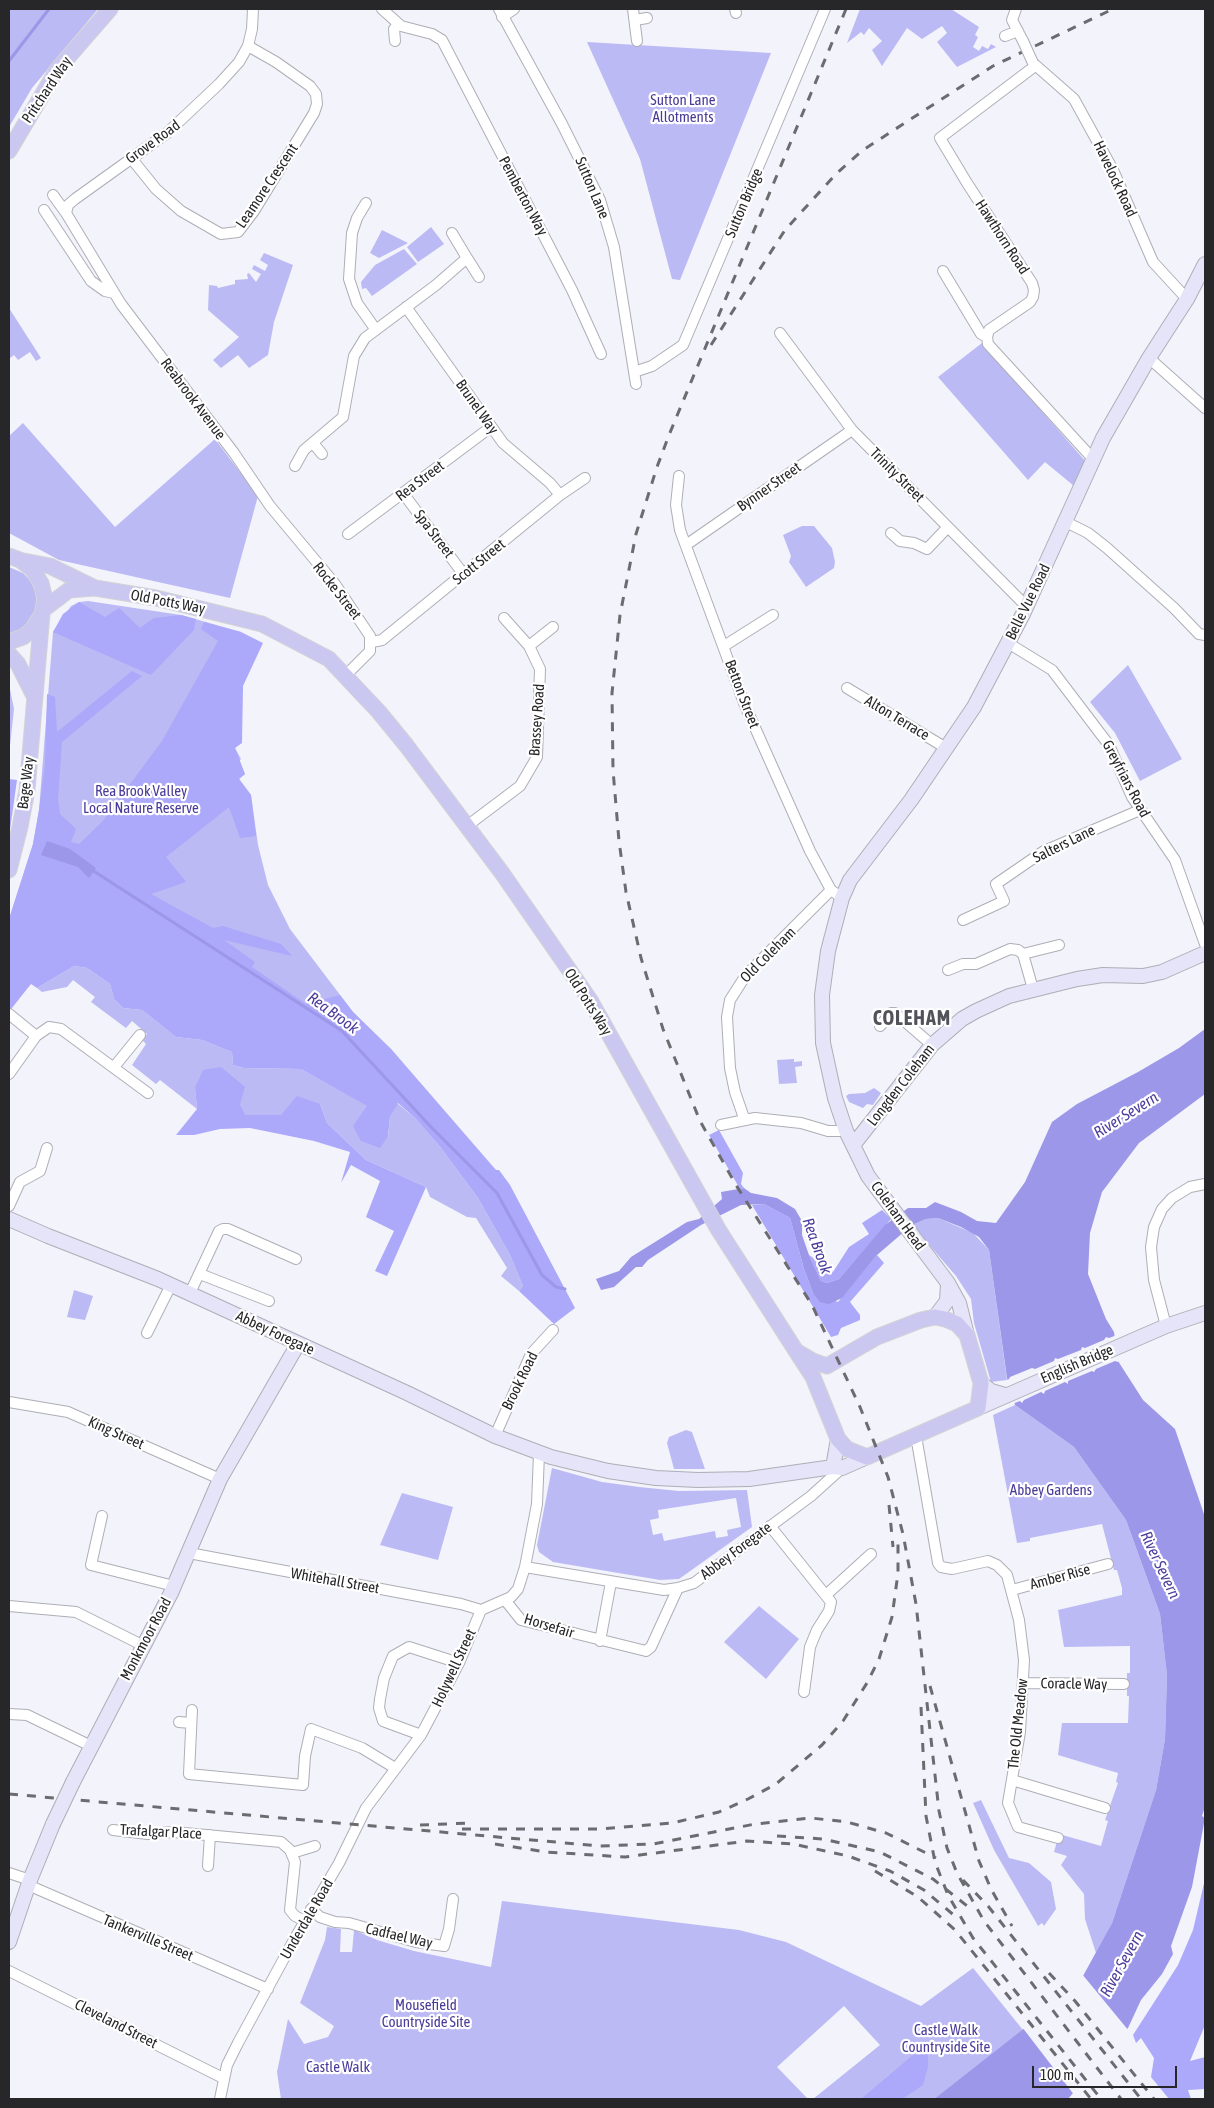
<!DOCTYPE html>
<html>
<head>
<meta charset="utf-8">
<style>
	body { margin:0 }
	#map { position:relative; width:1214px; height:2108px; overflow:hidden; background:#f3f3fc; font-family:"Asap Condensed",sans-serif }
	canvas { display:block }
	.frame { position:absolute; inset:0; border:10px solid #27272a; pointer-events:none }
	.scale { position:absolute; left:1032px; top:2066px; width:145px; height:22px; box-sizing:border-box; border:2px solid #27272a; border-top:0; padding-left:6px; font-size:15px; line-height:18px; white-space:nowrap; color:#27272a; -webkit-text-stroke:4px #fff; paint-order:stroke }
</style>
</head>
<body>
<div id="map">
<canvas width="1214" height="2108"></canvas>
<div class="frame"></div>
<div class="scale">100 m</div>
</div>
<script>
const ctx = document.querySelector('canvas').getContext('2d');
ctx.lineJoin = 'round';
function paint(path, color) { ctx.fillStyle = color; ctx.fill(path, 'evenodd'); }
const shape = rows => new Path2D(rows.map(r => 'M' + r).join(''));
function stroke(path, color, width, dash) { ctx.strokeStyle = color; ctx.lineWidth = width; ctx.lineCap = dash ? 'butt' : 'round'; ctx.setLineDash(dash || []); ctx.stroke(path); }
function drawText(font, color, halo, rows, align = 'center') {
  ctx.font = font + ' "Asap Condensed",sans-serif'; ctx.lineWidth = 4.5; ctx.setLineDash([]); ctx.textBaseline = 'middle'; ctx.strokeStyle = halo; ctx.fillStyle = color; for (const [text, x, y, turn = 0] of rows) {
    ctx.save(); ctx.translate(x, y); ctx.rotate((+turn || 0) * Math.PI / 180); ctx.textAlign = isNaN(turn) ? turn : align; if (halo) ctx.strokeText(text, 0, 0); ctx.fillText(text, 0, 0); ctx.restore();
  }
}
paint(shape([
	[9,9,98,9,32,88,9,127],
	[860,9,951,9,979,27,975,35,978,37,973,47,979,51,982,46,988,49,991,44,996,47,957,67,937,42,947,33,942,26,922,39,907,28,882,66,872,50,882,41,869,28,864,35,861,32,847,43],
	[587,42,771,53,680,280,672,279,640,159],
	[431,227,444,244,418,262,407,247],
	[382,230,408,243,379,258,370,253],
	[404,249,417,264,372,296,366,288,362,289,361,282,375,265],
	[264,253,293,265,274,322,268,355,249,368,238,355,221,368,213,360,239,337,208,310,209,285,217,286,218,288,235,284,235,280,248,279,247,274,249,273,256,282,261,274,252,269,254,265,265,271,268,265,260,260],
	[9,308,41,358,36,361,30,352,18,360,14,355,9,359],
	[982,343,1087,463,1074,486,1045,462,1028,480,938,377],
	[23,423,115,527,215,439,258,496,230,598,59,560,9,533,9,436],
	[802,526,814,526,832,548,835,562,834,568,806,587,789,562,791,556,783,535],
	[9,567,23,573,31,581,35,591,37,604,34,616,27,626,9,636],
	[88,601,181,615,241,632,235,748,241,759,238,762,245,774,239,779,251,795,258,845,268,885,290,929,353,1012,392,1050,366,1070,144,909,43,968,9,1012,9,919,33,844,39,810,53,632,71,606,79,602],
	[1128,665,1182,759,1140,781,1115,733,1090,702],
	[9,684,14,709,9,755],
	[74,966,87,968,110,984,114,999,123,1008,142,1010,176,1037,202,1040,232,1052,233,1065,244,1068,301,1069,368,1106,388,1137,390,1117,397,1103,415,1118,441,1148,478,1198,510,1255,523,1286,519,1291,501,1276,507,1268,476,1218,467,1217,430,1197,426,1187,366,1160,327,1123,320,1104,281,1115,244,1115,240,1104,195,1088,197,1109,160,1080,156,1084,132,1065,146,1044,142,1040,147,1034,132,1021,126,1028,91,1002,95,997,73,980,67,987,42,992,37,988],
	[794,1059,794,1062,802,1061,802,1066,795,1067,797,1083,779,1084,777,1060],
	[874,1088,881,1093,873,1105,867,1104,863,1108,849,1102,846,1096,849,1094,865,1093],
	[938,1218,973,1233,989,1250,1007,1380,991,1382,974,1323,971,1299,956,1276,912,1225,926,1219],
	[74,1290,93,1296,85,1320,67,1317],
	[1015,1405,1074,1447,1126,1520,1160,1614,1167,1675,1165,1739,1156,1790,1112,1923,1096,1953,1085,1919,1084,1894,1061,1865,1067,1856,1054,1852,1059,1834,1101,1846,1108,1821,1105,1820,1118,1783,1116,1782,1118,1773,1058,1755,1062,1723,1128,1723,1129,1696,1127,1696,1127,1673,1130,1673,1130,1646,1064,1647,1058,1610,1122,1595,1122,1588,1117,1570,1114,1570,1102,1524,1030,1538,1030,1541,1017,1543,993,1415],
	[686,1430,692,1432,705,1469,674,1469,667,1443,669,1437],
	[552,1468,602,1482,639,1487,679,1491,747,1490,752,1527,679,1579,660,1580,553,1562,539,1552,537,1545],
	[736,1498,741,1527,727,1530,728,1536,716,1538,715,1531,664,1541,662,1533,653,1535,650,1520,659,1518,658,1510],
	[402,1493,453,1507,438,1560,380,1545],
	[759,1606,799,1639,766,1679,724,1642],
	[981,1800,1009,1858,1029,1863,1051,1882,1056,1909,1044,1926,1042,1923,1038,1926,1037,1924,994,1850,973,1803],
	[502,1901,739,1930,786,1942,921,2006,973,1968,1023,2030,934,2099,813,2099,880,2045,844,2006,777,2067,808,2099,281,2099,277,2072,288,2019,304,2044,328,2037,334,2026,300,2003,325,1940,327,1927,341,1929,340,1952,352,1952,354,1930,377,1940,414,1951,491,1967]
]), '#bcbaf4');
paint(shape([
	[79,602,105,617,119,608,140,628,154,618,181,615,196,619,194,630,151,675,53,632,63,614],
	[204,622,241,632,263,643,243,686,242,743,235,748,245,774,239,779,251,795,256,836,240,838,229,807,166,857,186,882,151,894,213,928,223,926,281,944,292,956,224,940,255,962,252,967,306,1004,340,995,353,1012,392,1050,496,1170,499,1170,510,1185,575,1308,554,1324,519,1291,523,1286,510,1255,478,1198,441,1148,415,1118,398,1103,390,1117,388,1136,380,1148,361,1141,353,1126,367,1106,301,1069,244,1068,233,1065,232,1052,202,1040,176,1037,142,1010,123,1008,114,999,110,984,87,968,74,966,37,988,31,984,9,1011,9,919,33,844,39,810,45,763,47,694,55,697,57,732,132,671,142,676,62,742,58,799,60,814,76,829,71,842,79,844,102,822,162,741,218,641,201,629],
	[9,779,17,780,9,837],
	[221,1067,245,1087,240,1104,245,1115,281,1115,297,1096,320,1104,327,1123,366,1160,426,1187,387,1276,375,1271,394,1231,366,1217,380,1181,351,1165,341,1183,350,1152,314,1141,250,1128,220,1129,194,1135,176,1135,197,1109,195,1088,203,1070],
	[719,1130,743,1173,741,1184,744,1188,740,1189,709,1135],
	[764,1204,790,1218,804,1269,813,1293,838,1302,877,1255,884,1263,850,1302,860,1315,860,1320,841,1328,838,1335,831,1337,752,1205],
	[882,1210,891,1219,839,1279,827,1283,821,1281,809,1255,833,1272,849,1247,869,1234,862,1223],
	[1205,1879,1205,2025,1190,2061,1205,2057,1205,2089,1188,2090,1191,2099,1169,2099,1151,2077,1154,2058,1141,2038,1136,2043,1133,2035,1178,1965,1193,1930],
	[928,2054,928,2067,923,2085,902,2099,861,2099,913,2055]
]), '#aca8fa');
paint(shape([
	[47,841,70,849,96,868,89,878,78,867,41,855],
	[1205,1029,1205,1094,1139,1143,1102,1192,1090,1233,1088,1274,1106,1319,1114,1332,1118,1361,1143,1400,1175,1429,1205,1517,1205,1807,1202,1816,1205,1818,1192,1887,1171,1946,1173,1954,1162,1974,1141,2000,1128,2028,1068,2099,934,2099,1077,1987,1112,1923,1156,1790,1165,1739,1167,1675,1160,1614,1126,1520,1074,1447,1015,1405,1007,1378,989,1250,979,1237,961,1227,938,1218,926,1219,912,1225,877,1255,842,1298,829,1304,820,1302,813,1293,804,1269,790,1218,764,1204,741,1205,701,1225,648,1260,642,1267,636,1267,614,1287,601,1290,596,1279,619,1271,631,1257,687,1222,699,1219,722,1199,721,1192,744,1188,751,1193,777,1198,795,1209,802,1221,802,1235,809,1255,821,1281,827,1283,839,1279,885,1225,908,1208,926,1208,935,1202,961,1212,977,1221,996,1223,1025,1182,1052,1122,1077,1104,1138,1072,1179,1048]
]), '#9c97e8');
paint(shape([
	[1117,1335,1120,1359,1118,1362,1115,1361,1096,1369,1094,1372,1092,1371,1068,1381,1068,1384,1065,1382,1045,1391,1044,1394,1041,1392,1024,1400,1022,1403,1020,1401,1012,1404,1005,1381,1009,1379,1010,1377,1032,1368,1035,1369,1054,1361,1055,1358,1058,1359,1081,1350,1082,1347,1085,1348,1104,1340,1106,1337,1109,1338],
	[1082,1974,1129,2031,1075,2096,1022,2027,1075,1986]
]), '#f3f3fc');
stroke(shape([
	[9,61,49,9],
	[92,870,342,1031,431,1127,497,1193,542,1275,556,1287,565,1289]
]), '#9c97e8', 3);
const street = shape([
	[382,9,401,26,432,34,442,40,572,290,601,354],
	[499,9,562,124,600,200,614,247,636,384],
	[633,9,637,41],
	[735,9,736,13],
	[1016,9,1012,20,1023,41],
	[502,17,514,9],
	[635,20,647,18],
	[1005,36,1018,31],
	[395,41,394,29,398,24],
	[1033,63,1074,99,1113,170,1153,262,1187,299],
	[1035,66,940,138,967,183,1032,283,1034,290,1033,297,1030,302,989,330,987,337,988,344,1094,460],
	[131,158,156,189,181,211,221,234,238,232,254,211,314,113,317,104,316,94,310,86,276,62,248,46],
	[53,195,66,213,121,304,234,453,270,506,335,584,370,636,370,651,345,676],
	[366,203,357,218,352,233,349,279,357,303,376,330],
	[44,210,91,281,105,291,114,293],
	[66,213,68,205,75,199,167,133,219,84,239,62,248,46,252,29,253,9],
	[452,233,467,258],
	[943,271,981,334,987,337],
	[406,307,503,443,550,483,560,495],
	[780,333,852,430,1026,606],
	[1149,358,1205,408],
	[634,372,652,366,683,345,825,9],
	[313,443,322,454],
	[295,466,304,450,343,417,354,356,365,338,436,285,467,258,479,277],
	[679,476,676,505,680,530,744,703,810,851,831,890,842,898],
	[403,493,464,575],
	[1066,522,1088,533,1107,548,1174,608,1199,634,1205,635],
	[891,533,900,541,914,543,927,549,947,528],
	[348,534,491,427],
	[686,545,852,430],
	[372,642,382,640,560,495,585,478],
	[1008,643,1052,670,1109,745,1132,797,1175,860,1205,944],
	[529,646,553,627],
	[724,646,773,615],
	[847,688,946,748],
	[467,826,520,786,537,757,540,669,529,646,504,618],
	[963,920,1004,901,996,884,1044,851,1140,810],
	[1023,954,1059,945],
	[948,970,963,964,976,964,1010,949,1018,950,1023,954,1033,989],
	[9,1014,36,1036],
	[880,1026,891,1013,895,1013,932,1045],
	[114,1067,140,1035],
	[9,1074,36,1036,49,1027,61,1029,148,1093],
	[744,1118,735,1092,730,1068,727,1017,730,1000,746,975,831,890],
	[721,1125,755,1118,801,1123,828,1131,846,1131],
	[9,1206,20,1182,40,1171,47,1148],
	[200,1274,269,1301],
	[190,1293,219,1231,223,1229,228,1229,296,1259],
	[1166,1326,1154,1280,1151,1247,1154,1227,1162,1209,1172,1198,1190,1187,1205,1184],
	[147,1333,171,1285],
	[9,1402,68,1412,220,1479],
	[495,1436,531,1354,553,1330],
	[916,1436,938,1563,941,1567,952,1569,988,1561,997,1565,1007,1575,1019,1620,1024,1660,1020,1732,1008,1803,1018,1827,1058,1838],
	[102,1516,91,1565,174,1586],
	[770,1526,831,1602,829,1611,817,1630,810,1647,804,1692],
	[189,1553,461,1604,481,1610],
	[525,1567,664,1590,678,1588,694,1583,811,1496,842,1468],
	[1012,1590,1108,1564],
	[826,1595,871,1554],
	[505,1600,521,1620,646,1651,651,1647,678,1588],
	[9,1606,76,1612,142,1645],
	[600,1641,611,1582],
	[1024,1683,1124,1684],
	[192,1710,189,1774,303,1785,305,1756,311,1729,362,1748,395,1768],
	[9,1714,27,1715,91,1746],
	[179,1722,191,1723],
	[421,1735,383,1721,379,1708,380,1699,384,1678,393,1656,409,1647,459,1663],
	[1012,1780,1105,1808],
	[113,1830,148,1834,174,1832,281,1842,290,1850,295,1862,290,1910,295,1916,305,1921],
	[292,1853,315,1846],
	[208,1866,210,1835],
	[9,1873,30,1880],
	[28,1885,268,1989],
	[311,1909,320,1917,335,1922,349,1923,416,1942,444,1946,449,1929,453,1899],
	[9,1971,223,2078],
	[220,2099,227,2065,238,2043,295,1938,339,1863,366,1808,421,1735,459,1663,481,1610,511,1597,518,1589,525,1567,537,1504,539,1454]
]);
const secondary = shape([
	[854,1144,932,1045,962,1019,976,1011,1009,996,1077,979,1103,975,1143,976,1162,972,1205,953],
	[9,1219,48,1236,158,1279,407,1393,495,1436,551,1457,608,1471,656,1478,698,1480,749,1479,833,1467,842,1468,867,1457],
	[935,1317,947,1301,948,1284],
	[967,1335,959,1303,948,1283,868,1176,846,1131,835,1098,823,1043,822,995,828,951,842,898,850,880,911,800,974,707,1023,614,1103,438,1149,358,1187,299,1205,264],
	[981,1383,991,1391,1005,1395],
	[978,1408,1166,1326,1205,1313],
	[833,1467,838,1439],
	[73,1782,171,1593,220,1479,298,1344],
	[9,1942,30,1880,53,1824]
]);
const primary = shape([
	[9,151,57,70,110,9],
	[9,556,20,560,32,569,41,583,45,599,42,614,32,630,23,637,9,642],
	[24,561,50,566,95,588],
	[44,609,69,590,95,588,156,598,262,624,329,659,379,712,406,745,502,873,590,1000,718,1229,796,1351,813,1377,838,1439,847,1449,867,1457,978,1408,981,1383,967,1335,957,1324,945,1319,935,1317,921,1320,877,1337,827,1366,813,1361,796,1351],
	[9,654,18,664,33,694],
	[9,870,20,827,27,790,42,614]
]);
stroke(street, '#aeaeb6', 12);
stroke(secondary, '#aeaeb6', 16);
stroke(primary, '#d4d4d4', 17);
stroke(street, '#fff', 10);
stroke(secondary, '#e5e4f8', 14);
stroke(primary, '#cac8f0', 15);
stroke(shape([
	[846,9,669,435,657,467,636,534,620,615,612,693,613,770,619,841,626,892,641,958,663,1029,700,1121,736,1185,812,1305,860,1407,888,1477,903,1534,916,1604,939,1811,947,1848,957,1873,984,1921,1121,2099],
	[711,345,785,230,836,174,863,150,993,66,1113,9],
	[889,1505,893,1547],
	[930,1686,979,1861,991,1889,1012,1926],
	[921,1707,926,1816,935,1862,948,1895,973,1938,1101,2099],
	[9,1794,600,1846,653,1844,755,1824,811,1818,847,1822,886,1833,936,1858],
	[420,1825,470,1823],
	[462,1829,600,1829,672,1823,719,1812,748,1799,776,1784,822,1745,843,1721,867,1683,879,1659,892,1617,898,1573,898,1538],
	[777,1836,823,1839,880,1852,933,1879,971,1909],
	[495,1844,546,1852,625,1857,747,1841,793,1844,848,1856,890,1871,924,1890,956,1917],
	[875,1871,918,1897,955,1930,1091,2099],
	[963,1880,988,1906,1141,2099],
	[1049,1973,1075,2001,1154,2099]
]), '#6b6b70', 3, [9, 9]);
const streetBridge = shape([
	[1023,41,1033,63]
]);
const secondaryBridge = shape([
	[53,1824,73,1782]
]);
stroke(streetBridge, '#aeaeb6', 12, []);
stroke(secondaryBridge, '#aeaeb6', 16, []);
stroke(streetBridge, '#fff', 10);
stroke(secondaryBridge, '#e5e4f8', 14);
drawText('15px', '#27272a', '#fff', [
	["Pritchard Way",47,90,-56],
	["Grove Road",153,142,-36],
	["Havelock Road",1115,179,65],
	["Leamore Crescent",267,186,-56],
	["Sutton Lane",592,188,67],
	["Pemberton Way",523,196,62],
	["Sutton Bridge",744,203,-67],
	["Hawthorn Road",1002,237,57],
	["Reabrook Avenue",193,399,53],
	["Brunel Way",477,407,55],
	["Trinity Street",897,475,45],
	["Rea Street",420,481,-37],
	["Bynner Street",769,487,-35],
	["Spa Street",434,534,53],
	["Scott Street",479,562,-39],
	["Rocke Street",337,591,52],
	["Old Potts Way",168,602,11],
	["Belle Vue Road",1028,602,-64],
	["Betton Street",742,694,69],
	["Alton Terrace",897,718,31],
	["Brassey Road",537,720,-86],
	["Greyfriars Road",1126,779,62],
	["Bage Way",26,783,-83],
	["Salters Lane",1064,844,-26],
	["Old Coleham",768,955,-45],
	["Old Potts Way",588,1002,58],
	["Longden Coleham",901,1085,-52],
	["Coleham Head",898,1216,54],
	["Abbey Foregate",275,1333,25],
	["English Bridge",1077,1364,-23],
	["Brook Road",520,1381,-64],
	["King Street",116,1433,24],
	["Abbey Foregate",736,1551,-37],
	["Amber Rise",1060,1577,-15],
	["Whitehall Street",335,1581,10],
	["Horsefair",549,1626,17],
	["Monkmoor Road",146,1639,-62],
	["Holywell Street",454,1668,-65],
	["Coracle Way",1074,1684,1],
	["The Old Meadow",1018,1724,-84],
	["Trafalgar Place",161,1832,3],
	["Underdale Road",307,1919,-60],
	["Cadfael Way",399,1936,13],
	["Tankerville Street",148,1938,23],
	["Cleveland Street",116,2024,27]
]);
drawText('15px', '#4a3b99', '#fff', [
	["Sutton Lane",683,100],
	["Allotments",683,117],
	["Rea Brook Valley",141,791],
	["Local Nature Reserve",141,808],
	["Abbey Gardens",1051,1490],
	["Mousefield",426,2005],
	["Countryside Site",426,2022],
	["Castle Walk",946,2030],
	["Countryside Site",946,2047],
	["Castle Walk",338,2067]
]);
drawText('italic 16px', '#4d3e9d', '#fff', [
	["Rea Brook",333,1013,36],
	["River Severn",1126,1115,-32],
	["Rea Brook",817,1246,70],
	["River Severn",1160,1565,65],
	["River Severn",1122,1964,-61]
]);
ctx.letterSpacing = '1px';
drawText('bold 20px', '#52525a', '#fff', [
	["COLEHAM",912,1019]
]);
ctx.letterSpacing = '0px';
</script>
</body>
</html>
